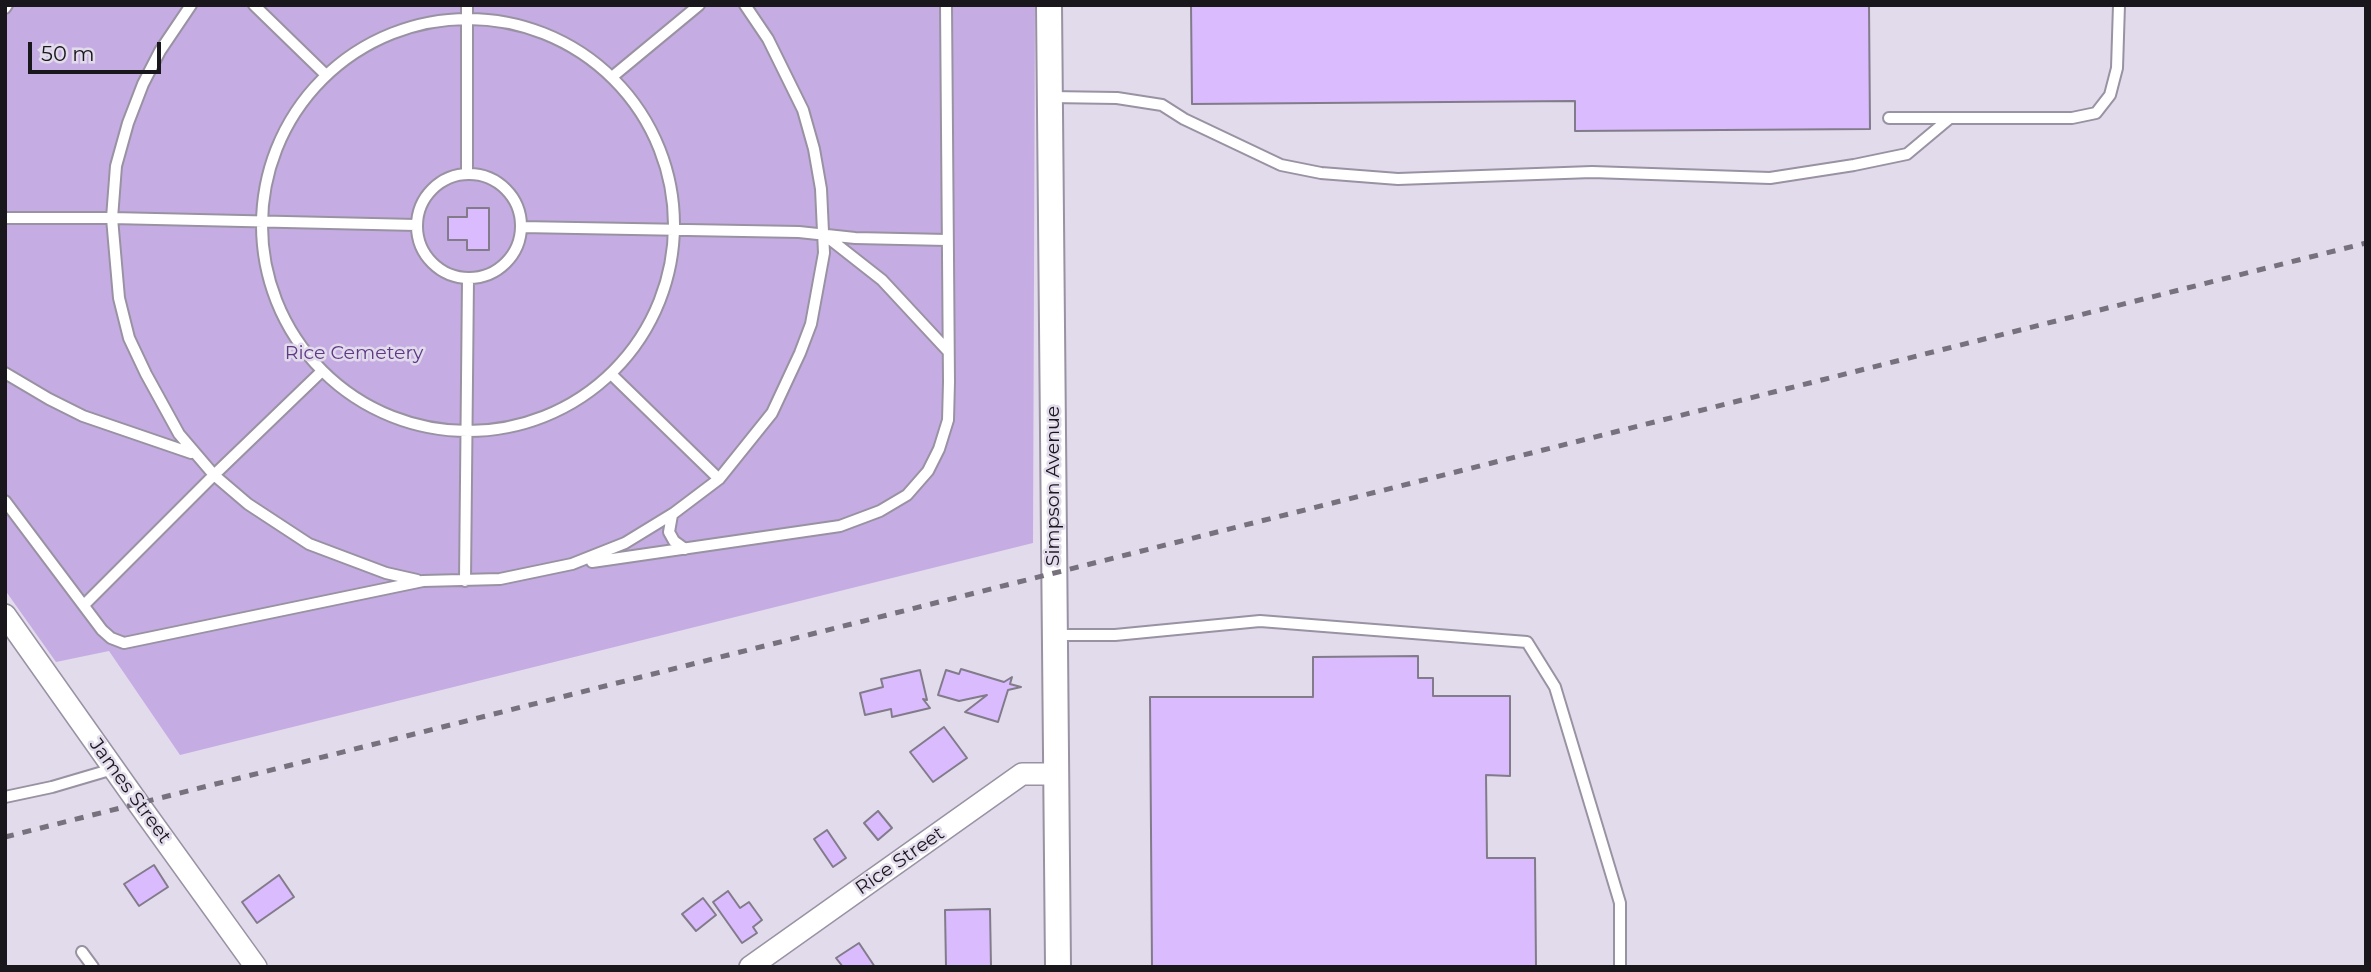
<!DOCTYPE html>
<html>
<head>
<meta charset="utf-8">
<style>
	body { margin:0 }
	#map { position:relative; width:2371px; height:972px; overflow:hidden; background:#e2dbec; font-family:Montserrat,sans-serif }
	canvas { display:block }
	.frame { position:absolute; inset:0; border:7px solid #19161c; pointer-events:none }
	.scale { position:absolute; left:28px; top:42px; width:133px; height:32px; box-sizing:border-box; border:4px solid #19161c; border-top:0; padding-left:9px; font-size:21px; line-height:24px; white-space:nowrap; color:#19161c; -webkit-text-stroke:5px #e2dbec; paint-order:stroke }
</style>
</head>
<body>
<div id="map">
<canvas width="2371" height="972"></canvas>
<div class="frame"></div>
<div class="scale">50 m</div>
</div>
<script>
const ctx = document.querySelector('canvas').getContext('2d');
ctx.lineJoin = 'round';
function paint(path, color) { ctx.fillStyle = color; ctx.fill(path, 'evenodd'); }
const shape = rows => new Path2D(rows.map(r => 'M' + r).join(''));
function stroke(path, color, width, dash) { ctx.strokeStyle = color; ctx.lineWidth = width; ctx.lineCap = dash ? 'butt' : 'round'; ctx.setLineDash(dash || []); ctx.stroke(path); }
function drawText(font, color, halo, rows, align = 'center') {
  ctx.font = font + ' Montserrat,sans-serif'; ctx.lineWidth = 5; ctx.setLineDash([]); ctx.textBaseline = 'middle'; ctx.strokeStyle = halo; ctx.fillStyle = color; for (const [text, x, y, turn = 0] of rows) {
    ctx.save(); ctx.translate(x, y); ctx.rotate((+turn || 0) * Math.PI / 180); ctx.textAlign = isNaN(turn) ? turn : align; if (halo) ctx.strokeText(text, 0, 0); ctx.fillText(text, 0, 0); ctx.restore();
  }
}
paint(shape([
	[5,5,1035,5,1033,543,180,755,109,651,56,662,5,590]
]), '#c5ade3');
const building = shape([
	[1191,5,1869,5,1870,129,1575,131,1575,101,1192,104,1191,5],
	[467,208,489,208,489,250,467,250,467,240,448,240,448,217,467,217,467,208],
	[1418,656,1418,678,1433,678,1433,696,1510,696,1510,776,1486,775,1487,858,1535,858,1536,967,1152,967,1150,697,1313,697,1313,657,1418,656],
	[961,669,1004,682,1012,677,1010,684,1021,687,1008,690,998,722,965,712,987,695,959,701,938,695,946,670,959,674,961,669],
	[920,670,927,700,923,699,930,708,892,717,891,709,865,715,860,693,883,687,881,679,920,670],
	[944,727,967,758,933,782,910,752,944,727],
	[878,811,892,828,878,840,864,823,878,811],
	[827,830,846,858,833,867,814,839,827,830],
	[154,865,168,887,139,906,124,884,154,865],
	[279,875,294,897,257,923,242,902,279,875],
	[728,891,740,908,749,902,762,920,753,927,757,933,742,943,713,902,728,891],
	[703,898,716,915,696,931,682,914,703,898],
	[990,909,991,967,946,967,945,910,990,909],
	[859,943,875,967,843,967,836,958,859,943]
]);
paint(building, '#d9bbfe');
stroke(building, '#817b8a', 2);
const service = shape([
	[191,5,160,51,143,84,128,123,116,166,112,218,119,298,129,338,146,374,179,434,214,475,248,504,309,544,386,573,417,580],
	[254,5,326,75],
	[5,8,7,5],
	'262 225a206 206 0 1 1 412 0a206 206 0 1 1-412 0Z',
	[612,77,699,5],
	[1050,97,1117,98,1162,105,1184,119,1281,165,1321,173,1398,179,1592,172,1770,178,1854,165,1907,154,1950,118],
	[1889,118,2072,118,2096,113,2110,95,2117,68,2119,5],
	'417 226a52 52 0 1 1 104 0a52 52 0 1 1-104 0Z',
	[467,174,467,5],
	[5,218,112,218,416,225],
	[521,227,799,232,855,238,947,240],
	[826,236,882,280,948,351],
	[5,373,49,399,83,416,191,453],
	[611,374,719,479],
	[5,501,102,630,111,638,124,643,423,581,500,579,572,564,625,543,674,513,719,479,772,413,800,353,811,324,824,253,821,189,814,149,803,110,768,39,745,5],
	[672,515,669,532,674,541,685,549],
	[592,562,840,526,880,511,907,495,928,471,939,449,948,420,949,382,946,5],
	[465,581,468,279],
	[84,605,214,475,322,371],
	[1054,635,1115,635,1260,621,1527,642,1555,687,1620,903,1620,967],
	[5,797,52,787,113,769],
	[82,952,93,967]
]);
const minor = shape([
	[5,615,138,803,256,967],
	[750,967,1022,774,1055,774]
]);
const tertiary = shape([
	[1049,5,1058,967]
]);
stroke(service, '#9992a2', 14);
stroke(minor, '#9992a2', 24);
stroke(tertiary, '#9992a2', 28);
stroke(service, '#fff', 10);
stroke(minor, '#fff', 21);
stroke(tertiary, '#fff', 24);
stroke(shape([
	[5,837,2366,243]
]), '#76717d', 5, [9, 9]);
drawText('19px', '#5f3886', '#e2dbec', [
	["Rice Cemetery",354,353]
]);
drawText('19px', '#19161c', '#e2dbec', [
	["Simpson Avenue",1053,486,-90],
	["James Street",130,791,54],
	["Rice Street",900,861,-35]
]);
</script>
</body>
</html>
